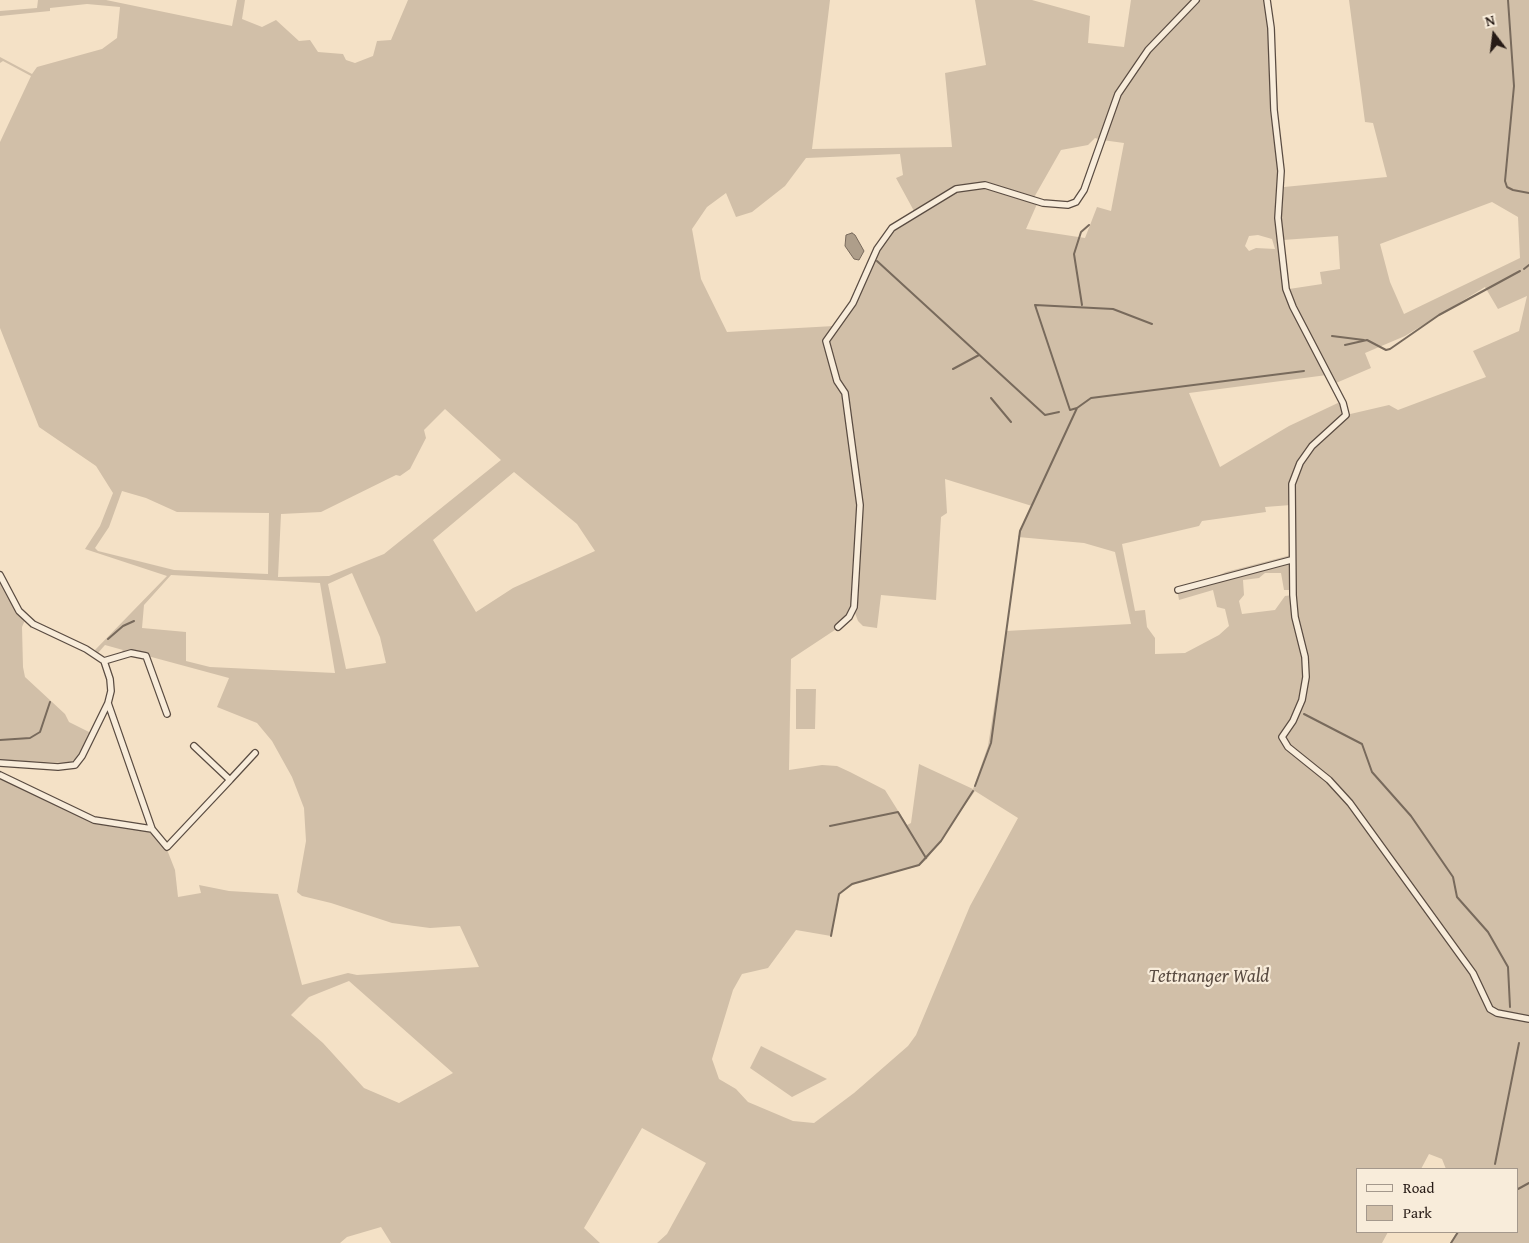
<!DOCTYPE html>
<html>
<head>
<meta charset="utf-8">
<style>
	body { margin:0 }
	#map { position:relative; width:1529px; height:1243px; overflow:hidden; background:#f4e1c6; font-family:"Gentium Book Plus",serif }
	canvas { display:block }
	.legend { position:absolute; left:1356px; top:1168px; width:162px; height:65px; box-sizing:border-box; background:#f8ecda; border:1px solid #a4988c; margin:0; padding:6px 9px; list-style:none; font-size:15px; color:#271b16 }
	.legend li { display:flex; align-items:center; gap:10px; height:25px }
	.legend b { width:25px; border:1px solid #a4988c }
	.north { position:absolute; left:1469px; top:10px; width:50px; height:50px; -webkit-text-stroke:4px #f8ecda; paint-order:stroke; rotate:345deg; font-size:14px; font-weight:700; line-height:20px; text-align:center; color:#271b16 }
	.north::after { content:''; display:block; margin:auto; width:18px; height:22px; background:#271b16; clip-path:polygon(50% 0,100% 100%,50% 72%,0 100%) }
</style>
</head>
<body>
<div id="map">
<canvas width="1529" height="1243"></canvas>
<ul class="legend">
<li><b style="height:6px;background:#f8ecda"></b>Road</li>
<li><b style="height:14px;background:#d1bfa8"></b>Park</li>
</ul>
<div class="north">N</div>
</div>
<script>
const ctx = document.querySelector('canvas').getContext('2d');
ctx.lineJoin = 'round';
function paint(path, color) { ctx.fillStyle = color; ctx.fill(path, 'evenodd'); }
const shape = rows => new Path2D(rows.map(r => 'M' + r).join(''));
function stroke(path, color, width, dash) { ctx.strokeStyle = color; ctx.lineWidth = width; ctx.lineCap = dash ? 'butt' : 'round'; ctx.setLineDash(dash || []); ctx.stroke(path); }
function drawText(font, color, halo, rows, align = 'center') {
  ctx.font = font + ' "Gentium Book Plus",serif'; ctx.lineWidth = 4.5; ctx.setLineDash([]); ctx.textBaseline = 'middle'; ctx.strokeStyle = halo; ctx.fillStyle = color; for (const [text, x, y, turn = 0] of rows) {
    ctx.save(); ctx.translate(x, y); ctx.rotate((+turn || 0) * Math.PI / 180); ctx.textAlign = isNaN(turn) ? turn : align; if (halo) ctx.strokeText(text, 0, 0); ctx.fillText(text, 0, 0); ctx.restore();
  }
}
paint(shape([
	[38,0,106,0,232,26,237,0,245,0,242,19,262,27,276,20,299,41,310,40,318,52,343,54,346,60,355,63,373,56,377,41,391,40,408,0,830,0,812,149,952,147,945,73,986,65,975,0,1032,0,1090,16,1088,43,1124,47,1131,0,1192,0,1144,49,1119,86,1098,139,1095,138,1088,145,1061,150,1032,201,1037,204,1026,229,1085,238,1097,207,1111,211,1124,143,1102,140,1105,130,1119,95,1149,51,1198,0,1266,0,1269,20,1271,99,1280,174,1276,219,1282,241,1279,240,1279,250,1284,286,1289,289,1322,284,1320,272,1340,269,1338,236,1283,240,1280,212,1284,187,1387,177,1373,123,1365,122,1349,0,1529,0,1529,1243,1450,1243,1457,1232,1518,1232,1518,1169,1446,1169,1442,1159,1429,1154,1421,1169,1358,1169,1358,1232,1388,1232,1382,1243,657,1243,667,1234,706,1163,642,1128,584,1228,600,1243,391,1243,381,1227,347,1237,340,1243,0,1243,0,777,93,823,152,830,166,847,175,870,178,897,201,893,199,885,229,891,278,894,302,985,348,973,357,975,479,967,460,926,430,928,392,923,331,903,302,896,297,892,306,841,304,808,292,777,272,741,257,723,217,707,229,678,133,652,120,654,123,650,105,645,98,653,95,650,167,576,85,549,100,526,113,493,96,466,39,427,0,328,0,142,31,76,3,61,0,63,0,57,32,74,37,67,102,49,117,38,120,7,87,4,50,8,50,11,0,16,0,11,37,8],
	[900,154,903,175,896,178,914,211,885,234,851,311,838,328,834,326,727,332,701,279,692,229,707,207,726,193,736,217,752,212,785,186,806,158],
	[1492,202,1518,217,1520,258,1404,314,1390,282,1380,244],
	[1258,235,1272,239,1275,249,1256,248,1249,251,1245,246,1249,236],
	[1485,287,1498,309,1527,296,1519,331,1473,351,1486,377,1398,410,1389,405,1346,415,1340,402,1289,426,1220,467,1189,393,1327,375,1311,345,1316,346,1336,383,1371,368,1365,353,1405,336],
	[445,409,501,460,384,554,329,576,278,577,281,514,321,512,396,475,400,476,410,469,426,438,424,430],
	[514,472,577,524,595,551,513,588,476,612,433,540],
	[945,479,1032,506,1018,537,1084,543,1115,552,1131,624,1006,631,988,746,973,789,919,764,911,823,907,825,885,790,850,772,837,766,822,765,789,770,791,659,847,622,855,613,858,621,863,626,877,628,881,595,936,600,941,517,947,513],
	[122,491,146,498,177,512,269,513,268,574,174,570,98,551,95,548,109,527],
	[1291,505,1291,555,1226,572,1178,594,1179,600,1213,590,1217,607,1225,609,1229,626,1219,635,1185,653,1155,654,1155,638,1147,627,1145,610,1135,611,1122,544,1199,526,1202,521,1266,512,1265,507],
	[352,573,380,637,386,663,346,669,328,584],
	[1265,573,1281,573,1284,590,1292,590,1293,595,1285,596,1275,610,1242,614,1239,601,1244,595,1243,580,1259,578],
	[171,575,320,583,335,673,210,667,186,661,186,632,142,628,144,605],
	[975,791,1018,818,970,906,916,1035,908,1046,854,1093,814,1123,793,1121,748,1102,736,1089,719,1079,712,1059,733,990,742,974,768,968,796,930,831,936,837,900,841,892,860,881,919,866,927,859],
	[349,981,453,1073,399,1103,364,1088,323,1043,291,1015,309,997],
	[0,579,25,620,22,627,23,667,25,677,65,714,69,722,91,733,80,755,70,763,0,760],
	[796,689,816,689,815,729,796,729],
	[761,1046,827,1079,792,1097,750,1068]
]), '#d1bfa8');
const water = shape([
	[852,233,855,235,864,251,859,260,854,259,845,246,846,235,852,233]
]);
paint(water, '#ae9e8a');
stroke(water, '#786a5c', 1);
stroke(shape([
	[1508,0,1514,86,1505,181,1507,187,1513,190,1529,193],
	[877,261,1045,415,1059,412],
	[1524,269,1529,265],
	[1082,305,1074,254,1081,232,1089,225],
	[1332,336,1364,340],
	[1345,345,1367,340,1386,350,1390,349,1439,315,1520,271],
	[953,369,979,355],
	[991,398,1011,422],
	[1077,408,1070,410,1035,305,1113,309,1152,324],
	[108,639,123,626,134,621],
	[1304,714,1362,744,1372,772,1411,816,1453,877,1457,897,1488,932,1508,967,1510,1007],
	[0,740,30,738,40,732,50,702],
	[975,786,991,743,1020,531,1077,408,1091,398,1304,371],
	[830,826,898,812,926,858],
	[831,936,839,894,852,884,919,865,941,841,973,791],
	[1495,1164,1519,1043],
	[1518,1189,1529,1183],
	[1451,1243,1458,1232]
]), '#786a5c', 2);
const minor = shape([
	[1267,0,1271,28,1274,110,1281,171,1278,218,1286,289,1293,307,1343,403,1346,415,1312,446,1300,463,1292,484,1293,595,1295,617,1305,657,1306,677,1302,700,1293,721,1282,737,1288,747,1329,780,1350,803,1473,973,1490,1009,1497,1013,1529,1019],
	[0,575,19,611,33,624,86,649,104,661,110,679,111,691,108,703,82,756,75,765,58,767,0,763],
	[1178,590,1291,560],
	[838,627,849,617,854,607,860,505,845,393,837,381,826,341,853,303,877,249,892,228,956,189,985,185,1043,203,1068,205,1076,202,1084,190,1118,94,1148,50,1196,0],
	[104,661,131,653,146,656,167,714],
	[108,703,152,829,167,847,230,780,194,746],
	[0,775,94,820,152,829],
	[230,780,255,753]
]);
stroke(minor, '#5a4c42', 8);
stroke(minor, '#f8ecda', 5.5);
drawText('italic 19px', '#5a4c42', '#f8ecda', [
	["Tettnanger Wald",1209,977]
]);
</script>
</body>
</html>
